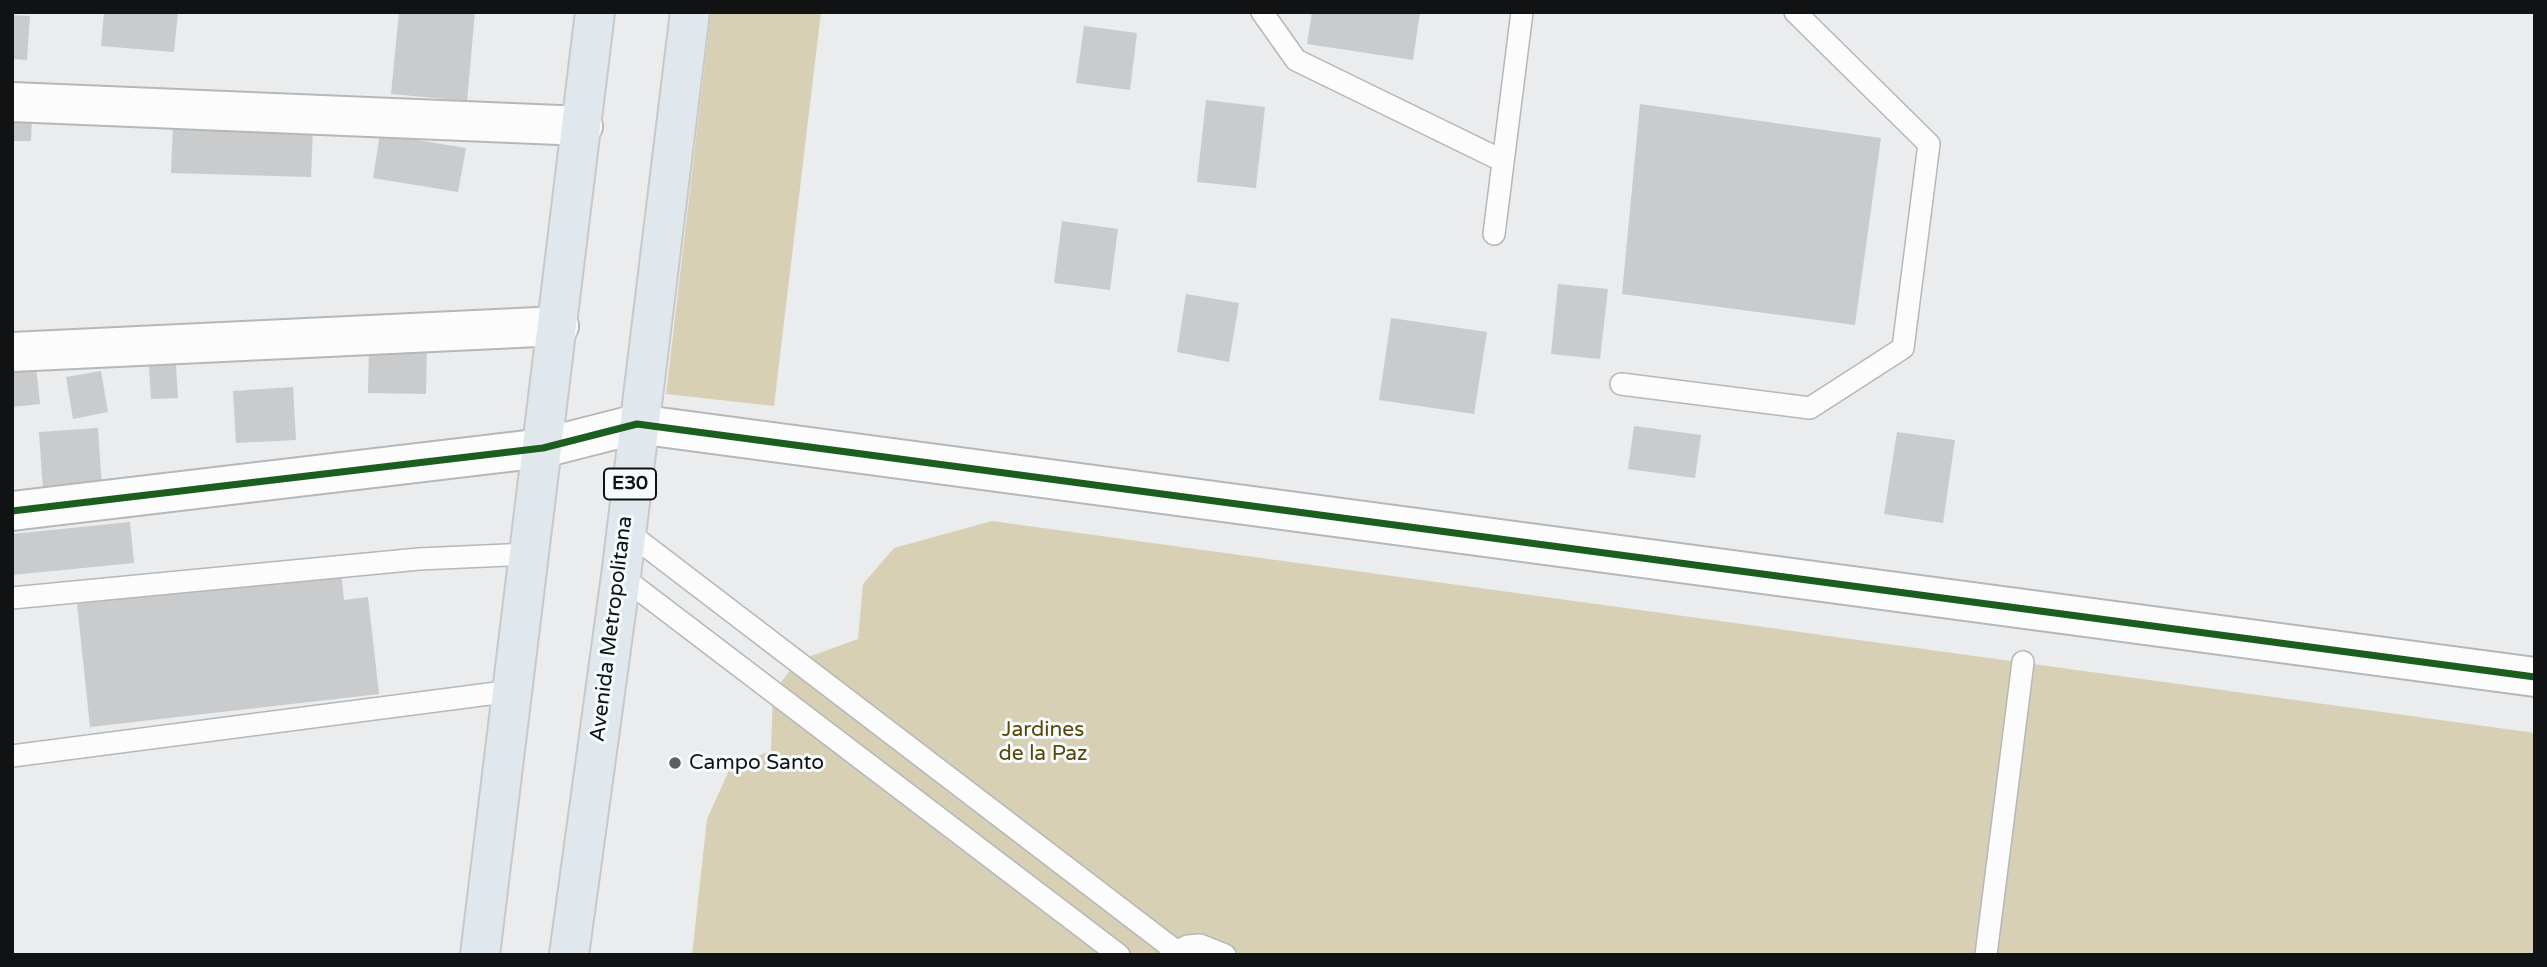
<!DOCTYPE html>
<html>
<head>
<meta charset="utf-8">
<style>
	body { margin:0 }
	#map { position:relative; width:2547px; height:967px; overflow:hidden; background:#eaecee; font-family:"Varela Round",sans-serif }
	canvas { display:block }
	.frame { position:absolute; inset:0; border:14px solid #101213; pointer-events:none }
</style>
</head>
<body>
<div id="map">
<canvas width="2547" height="967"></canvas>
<div class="frame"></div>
</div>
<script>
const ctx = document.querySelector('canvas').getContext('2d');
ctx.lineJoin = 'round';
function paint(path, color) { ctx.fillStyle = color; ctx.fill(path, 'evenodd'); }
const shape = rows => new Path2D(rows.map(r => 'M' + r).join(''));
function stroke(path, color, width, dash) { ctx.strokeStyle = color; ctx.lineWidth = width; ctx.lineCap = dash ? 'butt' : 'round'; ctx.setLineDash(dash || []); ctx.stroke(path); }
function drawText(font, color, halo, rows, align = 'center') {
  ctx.font = font + ' "Varela Round",sans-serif'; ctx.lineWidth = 6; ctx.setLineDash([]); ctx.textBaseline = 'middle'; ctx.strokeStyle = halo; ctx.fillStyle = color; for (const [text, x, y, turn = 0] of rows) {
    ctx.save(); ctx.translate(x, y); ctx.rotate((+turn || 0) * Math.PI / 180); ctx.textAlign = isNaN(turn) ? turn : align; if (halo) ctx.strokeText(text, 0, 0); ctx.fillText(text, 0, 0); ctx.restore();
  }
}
paint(shape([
	[711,12,821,12,774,406,666,394],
	[992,521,2535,733,2535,955,692,955,707,819,731,766,771,751,773,693,797,661,858,639,863,584,894,548]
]), '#d8d0b5');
paint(shape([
	[104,12,178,12,174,52,101,46],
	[399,12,475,12,467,101,391,94],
	[1312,12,1420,12,1413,60,1307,44],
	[12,15,30,16,27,60,12,59],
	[1084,26,1137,33,1130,90,1076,83],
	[1206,100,1265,107,1256,188,1197,182],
	[1640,104,1881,138,1855,325,1622,294],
	[12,116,32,117,31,141,12,141],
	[173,124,313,128,311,177,171,173],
	[380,134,466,148,458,192,373,178],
	[1062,221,1118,229,1110,290,1054,283],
	[1558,284,1608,289,1600,359,1551,354],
	[1186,294,1239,303,1229,362,1177,352],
	[1391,318,1487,332,1474,414,1379,400],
	[369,345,427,346,426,394,368,393],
	[175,349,178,398,151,399,148,351],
	[35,356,40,404,12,407,12,359],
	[101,371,108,412,73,419,66,377],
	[293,387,296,440,236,443,233,391],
	[1634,426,1701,435,1695,478,1628,469],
	[98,428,102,487,43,491,39,432],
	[1897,432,1955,440,1943,523,1884,514],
	[130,522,134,563,12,575,12,534],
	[341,573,344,600,368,597,379,694,90,727,77,604]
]), '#c9cbcc');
const service = shape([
	[1262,12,1296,60,1503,161],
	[1494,234,1522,12],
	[1621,384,1810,408,1903,348,1929,144,1795,12],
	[625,530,1176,951],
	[621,576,1119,955],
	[12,598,419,559,529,554],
	[12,756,512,691],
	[1170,955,1188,946,1200,945,1225,955],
	[1986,955,2023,662]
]);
const minor = shape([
	[12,102,583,126],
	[12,352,559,326],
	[12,511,543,448,637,424,2535,677]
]);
const trunk = shape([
	[480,955,595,12],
	[569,955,621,576,690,12]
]);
stroke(service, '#b5b7b9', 24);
stroke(minor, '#b5b7b9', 42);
stroke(trunk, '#c8c8c9', 42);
stroke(service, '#fcfcfc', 21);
stroke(minor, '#fcfcfc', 38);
stroke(trunk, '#e0e8ed', 38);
stroke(shape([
	[12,511,543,448,637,424,2535,677]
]), '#1b5e20', 7);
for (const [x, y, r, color] of [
	[675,763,7,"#5c5e60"]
]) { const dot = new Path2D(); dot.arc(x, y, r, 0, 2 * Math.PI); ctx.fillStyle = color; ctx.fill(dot); stroke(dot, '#f5fafd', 2.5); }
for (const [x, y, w] of [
	[630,484,52]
]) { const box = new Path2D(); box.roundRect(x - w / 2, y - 15.5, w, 31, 5); ctx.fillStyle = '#f5fafd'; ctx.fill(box); stroke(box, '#101213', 2); }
drawText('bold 19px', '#101213', null, [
	["E30",630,484]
]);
drawText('21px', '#101213', '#f5fafd', [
	["Avenida Metropolitana",612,629,-83]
]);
drawText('21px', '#584604', '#f5fafd', [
	["Jardines",1043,730],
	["de la Paz",1043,754]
]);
drawText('21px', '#101213', '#f5fafd', [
	["Campo Santo",689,763]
], 'left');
</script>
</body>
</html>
